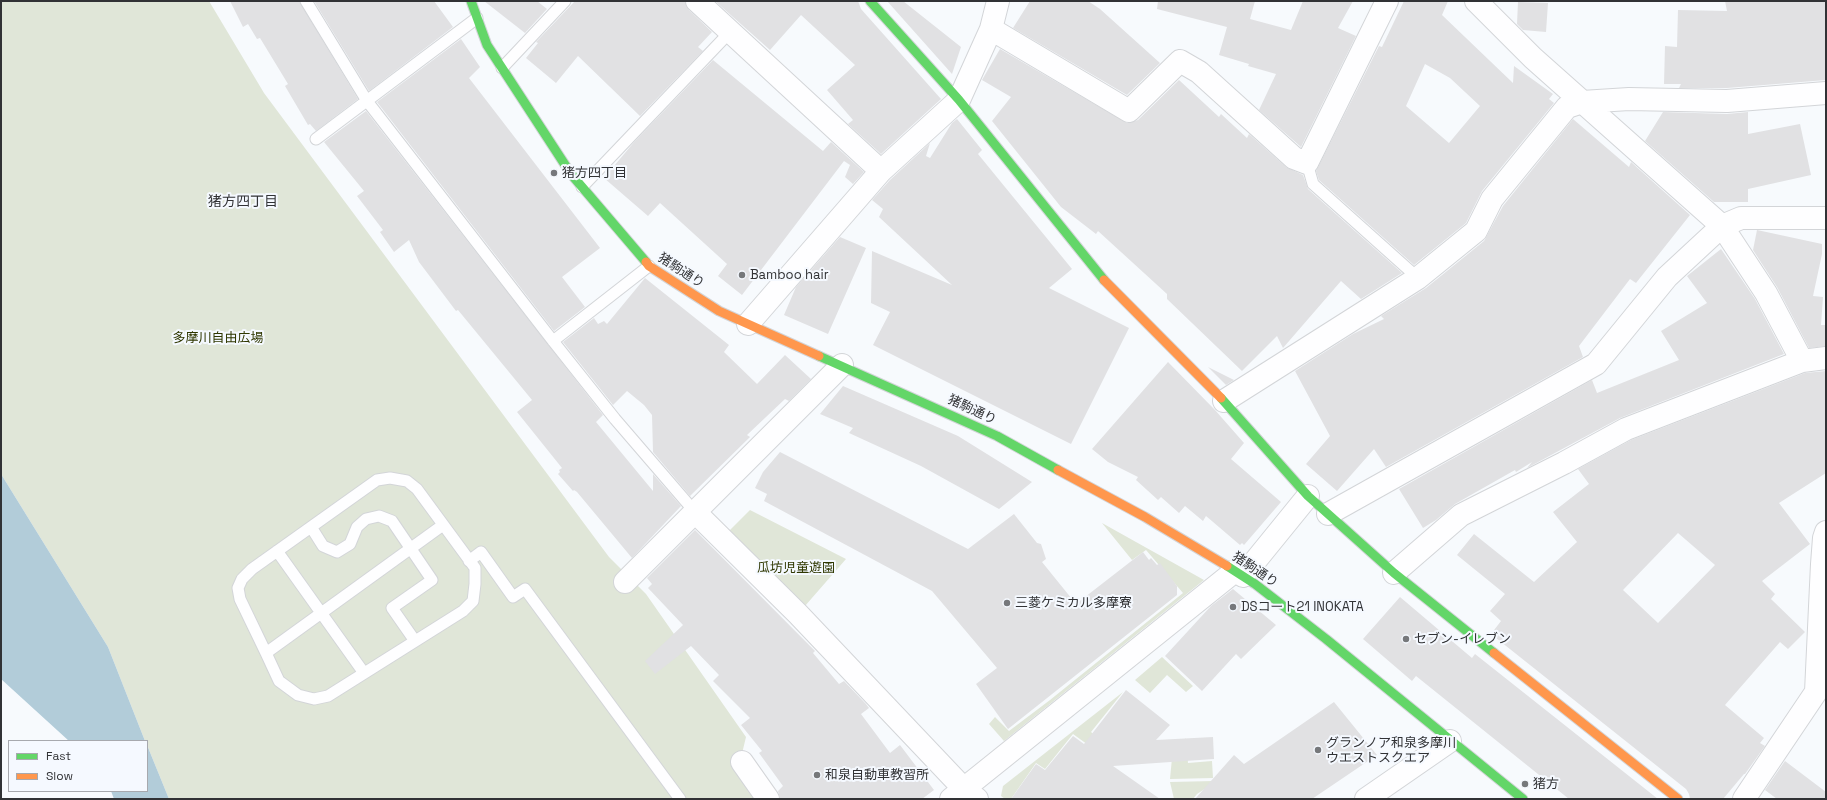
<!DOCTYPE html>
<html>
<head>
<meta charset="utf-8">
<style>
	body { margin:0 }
	#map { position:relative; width:1827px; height:800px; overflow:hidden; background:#f7fafd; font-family:"Space Grotesk",sans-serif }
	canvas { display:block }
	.frame { position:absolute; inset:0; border:2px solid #313235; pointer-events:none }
	.legend { position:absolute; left:8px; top:740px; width:140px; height:52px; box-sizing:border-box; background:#f5f9ff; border:1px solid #a7a9ae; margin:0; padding:5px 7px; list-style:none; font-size:12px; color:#313235 }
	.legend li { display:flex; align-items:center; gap:8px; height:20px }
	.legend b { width:20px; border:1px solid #a7a9ae }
</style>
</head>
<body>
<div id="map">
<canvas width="1827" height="800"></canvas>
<div class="frame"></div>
<ul class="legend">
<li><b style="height:5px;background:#63d668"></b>Fast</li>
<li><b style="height:5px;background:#ff974d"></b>Slow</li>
</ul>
</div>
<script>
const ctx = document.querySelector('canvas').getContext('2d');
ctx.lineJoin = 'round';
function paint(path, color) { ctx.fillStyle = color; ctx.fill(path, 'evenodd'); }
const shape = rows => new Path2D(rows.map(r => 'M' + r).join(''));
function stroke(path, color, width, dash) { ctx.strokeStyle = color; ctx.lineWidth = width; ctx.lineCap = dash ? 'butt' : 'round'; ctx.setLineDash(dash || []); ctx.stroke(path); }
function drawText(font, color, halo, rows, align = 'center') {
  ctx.font = font + ' "Space Grotesk","Noto Sans JP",sans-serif'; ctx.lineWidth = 4; ctx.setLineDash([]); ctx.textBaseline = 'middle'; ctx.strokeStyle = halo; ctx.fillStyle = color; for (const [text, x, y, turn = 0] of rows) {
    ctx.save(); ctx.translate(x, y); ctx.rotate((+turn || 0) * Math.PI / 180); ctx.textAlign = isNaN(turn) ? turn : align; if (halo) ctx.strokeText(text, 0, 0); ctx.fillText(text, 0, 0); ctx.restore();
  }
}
paint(shape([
	[1,1,209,1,264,93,609,557,646,594,746,737,739,766,762,799,169,799,147,745,147,741,145,741,108,647,1,474],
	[750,510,846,559,798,614,722,538],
	[1102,523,1204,580,1004,741,989,724,995,717,1009,731,1050,700,1183,593,1146,550,1132,560],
	[1162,657,1193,686,1186,692,1167,675,1150,693,1135,680],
	[1123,692,1091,732,1119,755,1113,763,1073,734,1045,769,1036,763,1011,799,1005,799,1001,796,1003,786],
	[1186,738,1188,763,1212,761,1213,778,1170,779,1172,758],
	[1214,781,1214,783,1197,794,1193,799,1174,799,1170,782]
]), '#e0e6d8');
paint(shape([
	[1,474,108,647,145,741,69,741,1,679],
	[147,745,169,799,114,799,111,791,147,791]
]), '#b2ccd9');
paint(shape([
	[230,1,299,1,358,99,316,131,310,124,308,125,285,86,288,84,260,38,257,39,248,24,243,27],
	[314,1,434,1,453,27,369,91],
	[484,1,537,1,547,9,525,33],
	[575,1,685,1,689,10,712,32,698,47,703,51,640,116,578,56,556,83,526,58,538,43,536,42],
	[715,1,858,1,861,9,941,99,881,154,848,124,853,120,827,90,855,65,801,15,770,50],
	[887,1,903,1,961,47,952,74],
	[1030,1,1088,1,1100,9,1160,63,1127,95,1013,28],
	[1158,1,1255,1,1250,19,1291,30,1303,1,1353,1,1338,28,1356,36,1301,147,1259,110,1276,74,1248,66,1249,64,1219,55,1227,27,1157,9],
	[1404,1,1448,1,1442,15,1513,83,1514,66,1553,94,1549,99,1554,103,1482,191,1466,223,1414,265,1319,180,1316,171,1379,46,1382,47],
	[1425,64,1450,78,1480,106,1449,143,1406,106],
	[1725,1,1826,1,1826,80,1727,88,1679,88,1681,84,1664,84,1665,46,1677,47,1678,10,1727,11],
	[1518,2,1548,3,1546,32,1523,30,1517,24],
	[461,39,480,67,469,78,600,248,562,277,585,307,554,331,377,102],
	[1000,49,1127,123,1138,120,1179,80,1219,117,1221,114,1247,138,1249,134,1286,167,1303,175,1308,189,1402,273,1361,299,1341,281,1283,348,1277,336,1242,371,1167,299,1167,294,1098,231,1096,234,1061,207,992,121,1011,97,982,80],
	[713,60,823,151,831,142,864,172,853,184,845,177,850,165,844,161,742,295,718,276,727,264,660,203,648,216,604,178,635,141],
	[366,111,603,415,596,422,653,491,653,474,681,506,632,558,577,492,574,490,573,491,558,474,560,472,559,470,562,468,517,412,532,400,458,310,456,311,419,262,409,240,394,252,380,232,383,230,357,196,364,191,324,142],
	[1663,112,1727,114,1748,112,1748,134,1800,124,1811,175,1748,189,1748,202,1714,202,1645,141],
	[957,119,982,150,978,154,1072,269,1049,288,1129,328,1071,444,873,345,890,312,871,303,872,251,952,285,879,217,883,209,872,200,890,180,930,143,926,156,930,158,952,123],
	[1573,119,1629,167,1631,162,1690,215,1636,283,1630,279,1579,346,1583,357,1386,467,1374,449,1337,491,1306,464,1330,436,1295,371,1353,334,1384,319,1381,316,1426,288,1484,241,1503,206],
	[1757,230,1822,244,1822,254,1813,296,1823,297,1821,325,1826,325,1826,346,1809,348,1777,287,1753,250],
	[840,237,866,248,828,334,784,315,796,287],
	[1721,249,1755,299,1784,354,1620,418,1527,468,1532,462,1516,472,1515,470,1455,504,1436,520,1423,528,1399,489,1592,380,1597,393,1679,360,1661,331,1707,303,1687,276],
	[645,278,729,345,724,352,757,384,785,355,811,379,789,401,785,399,747,435,750,437,690,496,653,452,652,415,644,405,627,391,613,405,563,342,594,318,598,324,604,321,607,324],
	[1168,362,1215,410,1244,443,1231,459,1281,502,1244,545,1242,543,1240,545,1206,516,1203,521,1185,506,1179,513,1161,497,1158,500,1136,480,1138,477,1108,462,1092,449],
	[1208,367,1234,380,1226,385],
	[1826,371,1826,473,1779,503,1810,544,1762,581,1775,594,1771,599,1805,632,1788,649,1780,642,1725,705,1764,738,1760,743,1765,746,1745,774,1744,774,1723,799,1690,799,1689,794,1686,789,1491,634,1501,621,1490,611,1505,594,1457,555,1474,534,1534,582,1577,542,1553,512,1589,484,1578,469,1631,440,1805,373],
	[1678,533,1715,565,1658,623,1623,590],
	[843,386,958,436,1032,482,999,509,921,466,849,433,853,428,820,414],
	[780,452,968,549,1014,514,1037,543,1041,544,1046,559,1042,562,1076,604,1143,552,1149,560,1151,558,1157,565,1160,563,1177,586,1177,595,1008,729,976,684,997,668,932,591,764,501,767,494,755,488,763,472],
	[695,530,815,651,813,653,839,684,844,681,866,704,869,708,861,714,890,753,900,745,934,790,922,799,780,799,778,791,783,786,759,753,762,751,741,725,750,718,713,681,719,675,691,646,655,674,645,661,683,625,648,588,652,584,647,578],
	[1233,589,1276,625,1241,659,1236,654,1202,691,1165,656,1211,606],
	[1400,597,1472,658,1475,654,1658,799,1569,799,1416,676,1412,681,1363,639],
	[1126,690,1170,725,1156,740,1213,737,1214,759,1113,766,1160,799,1011,799,1036,764,1045,770,1073,736,1084,744],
	[1334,702,1377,755,1312,799,1195,799,1234,755,1244,764],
	[1785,761,1826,792,1826,799,1777,799,1765,790]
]), '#e1e1e3');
const lane = shape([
	[306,1,367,101,553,341,615,419,695,512],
	[502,68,565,1],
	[316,139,477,18],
	[1307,163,1313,184,1418,278],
	[582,187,730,32],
	[553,341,649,266],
	[390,478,407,481,417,489,475,568,475,584,473,601,463,611,328,696,314,699,298,695,279,681,266,653,240,599,238,588,242,579,252,569,377,480,390,478],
	[311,527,323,546,337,552,350,544,357,527,366,519,379,516,392,521,432,580,392,608,415,641],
	[277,551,364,673],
	[469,561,481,552,513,597,525,589,680,799],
	[266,653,443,525]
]);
const street = shape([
	[697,1,881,171],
	[1476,1,1533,58,1722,226,1766,293,1802,361],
	[991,29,1129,111,1180,61,1199,72,1294,158,1307,163,1387,1],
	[748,324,881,171,959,100,991,29,998,1],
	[1224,401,1418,278,1476,231,1492,199,1567,107,1582,102,1629,99,1727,101,1826,93],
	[695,512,798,614,964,789,977,799],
	[1328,514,1596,364,1667,277,1722,226,1741,218,1826,218],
	[1394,573,1461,515,1564,463,1626,429,1802,361,1826,358],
	[1243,576,1308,496],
	[625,582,842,365],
	[742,762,768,799],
	[951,799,1235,571],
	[1366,799,1450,741],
	[1744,799,1816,692,1822,564,1824,538,1826,532]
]);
const fast = shape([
	[471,1,487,45,571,174,646,262],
	[870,1,959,100,1104,280],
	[819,356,997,436,1058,470],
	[1221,398,1308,496,1394,573,1494,653],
	[1227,566,1255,584,1326,639,1523,799]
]);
const slow = shape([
	[646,262,649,266,719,311,819,356],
	[1104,280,1221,398],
	[1058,470,1145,517,1227,566],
	[1494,653,1678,799]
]);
stroke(lane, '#d3d5d8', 13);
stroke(street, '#d3d5d8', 24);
stroke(fast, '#d3d5d8', 11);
stroke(slow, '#d3d5d8', 11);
stroke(lane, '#fefeff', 11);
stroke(street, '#fefeff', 22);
stroke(fast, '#63d668', 9);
stroke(slow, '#ff974d', 9);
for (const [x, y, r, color] of [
	[554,173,4,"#76787b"],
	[742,275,4,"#76787b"],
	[1007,603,4,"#76787b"],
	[1233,607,4,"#76787b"],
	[1406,639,4,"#76787b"],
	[1318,750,4,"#76787b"],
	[817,775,4,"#76787b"],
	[1525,784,4,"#76787b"]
]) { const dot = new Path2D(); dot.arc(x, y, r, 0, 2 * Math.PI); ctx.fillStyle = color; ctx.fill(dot); stroke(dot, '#f5f9ff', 1.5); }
drawText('13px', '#313235', '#f5f9ff', [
	["猪方四丁目",562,173],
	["Bamboo hair",750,275],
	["三菱ケミカル多摩寮",1015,603],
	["DSコート21 INOKATA",1241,607],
	["セブン-イレブン",1414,639],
	["グランノア和泉多摩川",1326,743],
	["ウエストスクエア",1326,758],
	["和泉自動車教習所",825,775],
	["猪方",1533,784]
], 'left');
drawText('13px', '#313235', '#f5f9ff', [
	["猪駒通り",681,271,33],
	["猪駒通り",972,410,25],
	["猪駒通り",1255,570,34]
]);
drawText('13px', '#2f3700', '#f5f9ff', [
	["多摩川自由広場",218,338],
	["瓜坊児童遊園",796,568]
]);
drawText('14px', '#313235', '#f5f9ff', [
	["猪方四丁目",243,202]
]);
</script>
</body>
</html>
